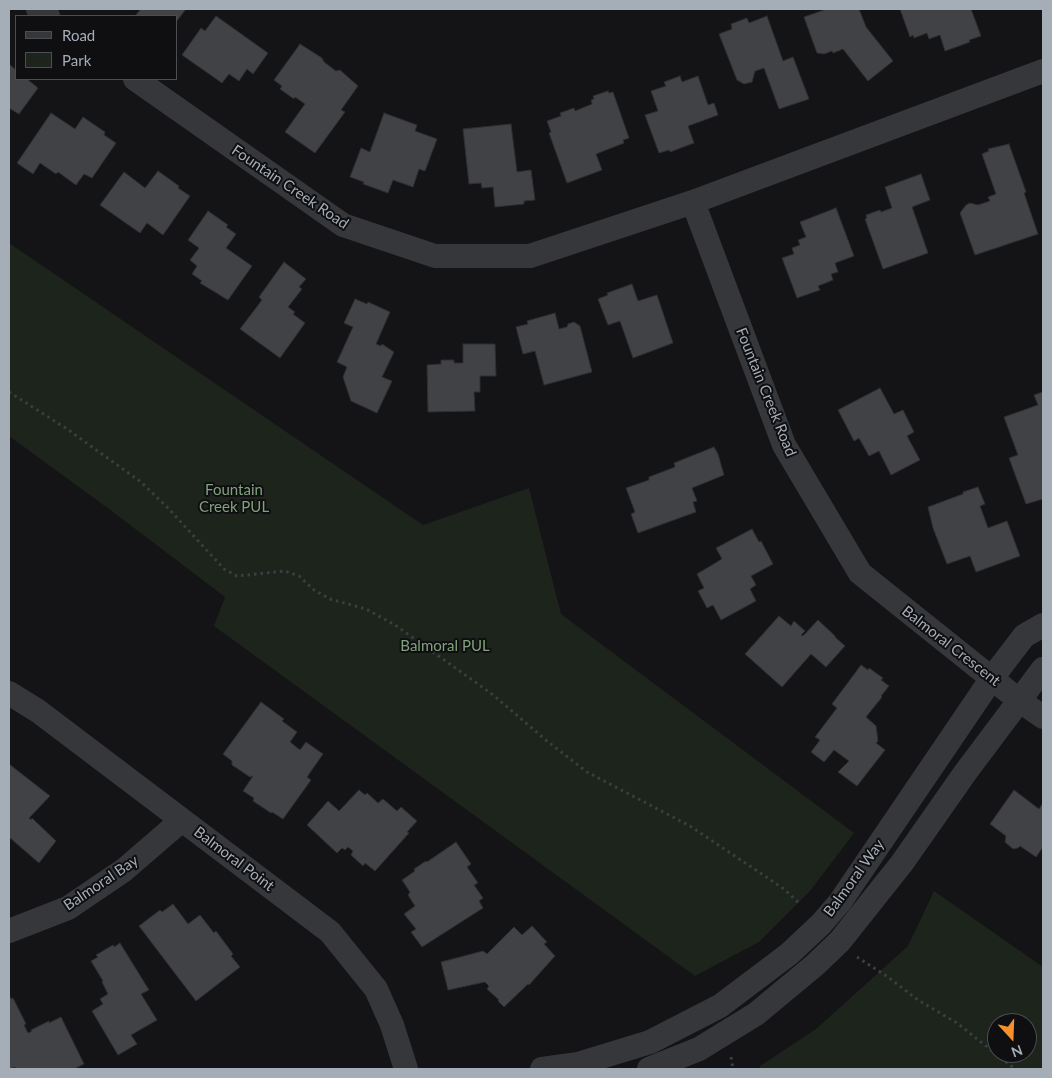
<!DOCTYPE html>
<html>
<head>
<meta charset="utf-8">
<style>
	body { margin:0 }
	#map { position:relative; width:1052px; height:1078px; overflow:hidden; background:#141416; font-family:Lato,sans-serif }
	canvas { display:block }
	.frame { position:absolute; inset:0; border:10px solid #a5adb7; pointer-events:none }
	.legend { position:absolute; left:15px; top:15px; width:162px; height:65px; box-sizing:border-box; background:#0f0f11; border:1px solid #4b4e53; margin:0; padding:6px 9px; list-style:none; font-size:15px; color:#a5adb7 }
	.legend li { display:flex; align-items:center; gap:10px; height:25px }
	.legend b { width:25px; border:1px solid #4b4e53 }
	.north { position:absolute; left:987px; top:1013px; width:50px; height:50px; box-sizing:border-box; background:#0f0f11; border:1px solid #4b4e53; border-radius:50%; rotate:160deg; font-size:14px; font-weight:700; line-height:20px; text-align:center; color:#a5adb7 }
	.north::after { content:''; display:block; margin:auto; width:18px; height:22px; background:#f6902c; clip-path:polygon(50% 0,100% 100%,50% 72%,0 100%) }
</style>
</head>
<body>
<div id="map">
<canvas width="1052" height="1078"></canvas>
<div class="frame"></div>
<ul class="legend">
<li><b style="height:6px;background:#35373b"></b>Road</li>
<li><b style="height:14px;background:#1c241c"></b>Park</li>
</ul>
<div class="north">N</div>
</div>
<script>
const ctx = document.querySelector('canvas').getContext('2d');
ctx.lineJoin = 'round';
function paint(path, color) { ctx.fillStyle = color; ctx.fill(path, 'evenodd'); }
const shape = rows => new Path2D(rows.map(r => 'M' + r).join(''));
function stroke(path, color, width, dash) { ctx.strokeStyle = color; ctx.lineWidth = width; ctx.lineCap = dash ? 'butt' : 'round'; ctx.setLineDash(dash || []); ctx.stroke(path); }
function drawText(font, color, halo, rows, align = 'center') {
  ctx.font = font + ' Lato,sans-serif'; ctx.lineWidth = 4; ctx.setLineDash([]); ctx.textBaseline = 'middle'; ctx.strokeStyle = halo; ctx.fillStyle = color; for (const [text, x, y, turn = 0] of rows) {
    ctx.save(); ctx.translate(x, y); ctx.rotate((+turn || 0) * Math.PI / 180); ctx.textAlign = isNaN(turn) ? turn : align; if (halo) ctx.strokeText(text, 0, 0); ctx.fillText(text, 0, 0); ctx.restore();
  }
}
paint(shape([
	[9,243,423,525,529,488,561,614,854,833,810,891,759,942,695,976,214,626,225,597,113,512,9,436],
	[934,891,1043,967,1043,1069,760,1069,760,1066,816,1029,908,946],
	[997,1023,1027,1023,1027,1053,997,1053]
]), '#1c241c');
const building = shape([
	[141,9,186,9,176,22,176,16,135,16,141,9],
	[827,9,859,9,866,27,893,61,868,81,843,49,833,53,832,51,824,54,817,53,804,17,827,9],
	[900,9,971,9,981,36,969,40,970,42,945,51,940,35,929,39,927,33,914,38,913,35,910,37,900,9],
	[216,16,268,53,253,74,247,69,239,81,229,74,222,83,182,55,201,28,205,31,216,16],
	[767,16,783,61,793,57,809,99,779,109,764,68,755,71,752,82,744,84,737,80,719,34,732,29,731,24,747,18,749,23,767,16],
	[300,44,322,58,324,62,336,71,340,70,358,86,341,110,345,112,315,153,285,132,305,104,295,97,294,99,280,89,282,86,274,80,300,44],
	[9,64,16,70,16,79,27,79,38,88,19,114,9,108,9,64],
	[680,76,682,82,698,76,708,105,714,103,718,115,688,126,694,143,670,152,669,150,659,153,645,115,658,111,651,91,666,86,664,82,680,76],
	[608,91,609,93,613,92,629,138,623,140,624,143,596,154,602,170,567,183,549,133,551,132,547,121,561,116,560,113,574,108,575,111,592,104,591,100,594,99,593,96,608,91],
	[51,113,75,129,83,117,105,132,104,135,116,143,92,178,84,174,76,185,58,172,56,174,40,163,33,174,17,163,51,113],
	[384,113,417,125,415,131,437,139,425,171,419,169,413,187,393,180,388,193,363,184,364,182,350,177,361,148,370,152,384,113],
	[511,124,517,172,531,170,535,200,524,201,524,204,495,207,493,187,482,188,481,183,469,184,463,129,511,124],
	[1009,144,1026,192,1024,193,1038,234,975,255,960,213,966,205,970,203,978,205,990,201,988,197,996,194,982,154,989,151,988,149,1009,144],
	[158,171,179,186,178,188,190,196,163,235,147,223,140,233,100,205,124,172,145,188,158,171],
	[921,174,930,200,912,207,928,253,883,269,865,219,867,218,866,215,880,210,881,212,892,208,885,187,921,174],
	[836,208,854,256,835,263,838,272,831,274,833,280,818,286,820,290,797,298,782,258,794,254,792,248,800,245,798,240,806,237,800,222,836,208],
	[208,211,228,225,226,227,236,234,226,248,252,266,228,300,200,283,202,281,192,274,197,266,190,260,199,248,188,240,208,211],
	[284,262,306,279,299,287,302,289,288,307,295,312,293,314,305,323,280,358,240,329,262,300,259,297,284,262],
	[632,284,638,301,657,295,673,343,633,358,620,321,608,325,598,299,608,295,607,293,632,284],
	[355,299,367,304,368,302,390,312,376,344,381,346,382,344,394,352,382,377,392,381,377,413,351,401,343,377,347,367,337,362,353,327,344,323,355,299],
	[555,313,559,329,567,327,568,324,574,322,580,326,592,372,544,385,535,351,523,354,516,327,528,324,527,321,555,313],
	[463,344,495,344,496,376,480,376,480,392,474,392,475,411,428,412,427,365,441,364,441,360,454,360,454,363,463,363,463,344],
	[880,388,894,414,903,410,914,432,907,436,920,460,891,475,879,451,869,456,859,438,854,441,838,410,880,388],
	[1043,392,1043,499,1026,504,1009,458,1018,455,1004,417,1038,405,1034,395,1043,392],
	[714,447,718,454,724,475,692,488,697,501,693,502,696,512,638,533,631,514,635,512,626,488,649,480,649,477,675,467,674,463,714,447],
	[978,487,985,504,980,506,988,528,1007,521,1020,556,976,572,970,556,947,564,933,528,928,507,963,494,963,492,978,487],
	[752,529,759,542,761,541,773,564,751,576,756,585,750,589,756,601,721,620,713,605,707,608,698,591,704,588,697,574,722,559,716,548,752,529],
	[779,616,791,626,794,621,805,631,801,635,803,636,818,620,835,636,835,637,845,646,826,667,811,654,782,687,745,654,779,616],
	[861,665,868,670,869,668,883,678,881,680,889,686,881,696,882,697,866,717,876,726,878,741,876,743,885,750,857,786,838,772,849,761,834,750,824,762,811,752,820,740,815,737,837,708,832,704,861,665],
	[261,702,284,719,282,721,297,732,290,742,300,750,306,742,323,754,307,777,311,780,283,819,272,812,271,813,253,801,254,798,243,791,253,776,250,777,232,765,232,761,223,754,261,702],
	[9,764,50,796,29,818,31,820,32,818,56,841,39,863,9,837,9,764],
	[359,790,365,795,367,793,378,803,383,799,397,811,401,807,417,821,407,832,409,833,375,871,365,863,363,866,351,855,353,851,348,847,345,850,342,848,337,853,307,825,328,801,339,811,359,790],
	[1014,790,1039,809,1043,803,1043,847,1036,857,1020,846,1018,848,1013,849,1005,842,1006,836,990,824,1014,790],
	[456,842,471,864,467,867,478,883,474,885,483,898,479,901,483,908,422,947,411,932,416,929,404,914,415,906,408,895,410,892,402,880,415,871,414,869,426,861,427,862,456,842],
	[173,904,188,924,200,915,214,933,216,931,233,954,231,956,240,967,196,1001,139,926,160,910,162,912,173,904],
	[532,926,547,942,544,944,555,956,529,985,528,984,504,1007,498,1001,499,1000,487,989,489,986,485,982,448,990,441,962,483,951,487,954,514,927,522,935,532,926],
	[120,943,149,990,141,994,157,1020,131,1035,137,1044,118,1055,92,1011,103,1004,100,999,108,994,102,982,103,981,91,961,98,957,96,955,113,945,114,947,120,943],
	[9,994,11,999,13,998,26,1024,24,1025,28,1033,32,1031,31,1030,49,1021,49,1023,61,1017,84,1064,74,1069,16,1069,15,1067,9,1069,9,994]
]);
paint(building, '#404246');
stroke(building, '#2e2f32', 1);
stroke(shape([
	[9,392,67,429,141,482,168,508,224,569,237,576,285,571,299,576,314,590,330,599,366,609,395,625,492,694,547,741,587,772,690,826,784,889,800,904],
	[857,957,888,977,918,1000,957,1023,1015,1069],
	[731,1057,733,1069]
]), '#3b3e42', 3, [2.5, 4]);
stroke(shape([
	[38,9,48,16],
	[135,79,343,225,435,256,530,256,693,202,1043,71],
	[693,202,784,445,860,573,1020,701,1043,717],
	[9,693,38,711,330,932,376,989,392,1025,406,1069],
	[9,931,68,908,124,870,182,820],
	[542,1069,578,1064,650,1042,720,1006,789,954,821,924,840,902,992,678,1024,636,1043,625],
	[649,1069,699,1049,756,1014,815,965,840,941,902,863,965,773,1043,669]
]), '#35373b', 24);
drawText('15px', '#a5adb7', '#0f0f11', [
	["Fountain Creek Road",290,187,34],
	["Fountain Creek Road",766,392,68],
	["Balmoral Crescent",951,646,38],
	["Balmoral Point",234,859,37],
	["Balmoral Way",854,878,-54],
	["Balmoral Bay",101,883,-34]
]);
drawText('15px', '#80a27c', '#0f0f11', [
	["Fountain",234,490],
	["Creek PUL",234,507],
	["Balmoral PUL",445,646]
]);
</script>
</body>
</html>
